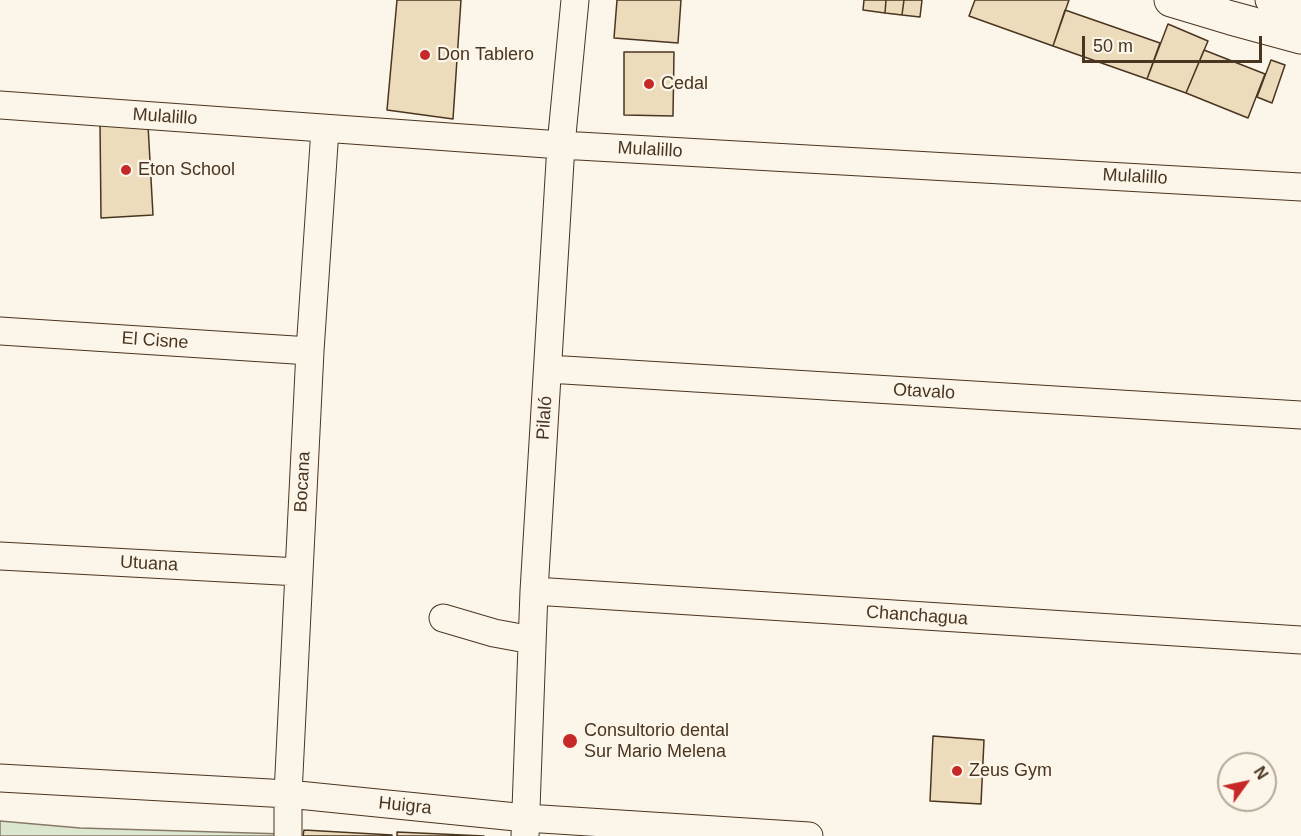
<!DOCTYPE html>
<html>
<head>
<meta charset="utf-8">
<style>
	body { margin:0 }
	#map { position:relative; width:1301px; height:836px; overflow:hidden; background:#fbf6e9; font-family:Helvetica,sans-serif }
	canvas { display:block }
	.north { position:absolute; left:1217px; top:752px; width:60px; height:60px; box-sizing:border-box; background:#fbf6e9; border:2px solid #b4a999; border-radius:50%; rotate:57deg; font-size:16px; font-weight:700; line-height:24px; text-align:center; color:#4a3520 }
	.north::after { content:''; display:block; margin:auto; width:21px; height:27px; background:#c62828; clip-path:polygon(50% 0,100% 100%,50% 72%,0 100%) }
	.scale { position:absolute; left:1082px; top:36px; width:180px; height:27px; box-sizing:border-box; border:3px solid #4a3520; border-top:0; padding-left:8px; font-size:18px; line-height:21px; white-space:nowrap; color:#4a3520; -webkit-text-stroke:4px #fbf6e9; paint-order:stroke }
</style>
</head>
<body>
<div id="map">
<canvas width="1301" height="836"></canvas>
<div class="north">N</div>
<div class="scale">50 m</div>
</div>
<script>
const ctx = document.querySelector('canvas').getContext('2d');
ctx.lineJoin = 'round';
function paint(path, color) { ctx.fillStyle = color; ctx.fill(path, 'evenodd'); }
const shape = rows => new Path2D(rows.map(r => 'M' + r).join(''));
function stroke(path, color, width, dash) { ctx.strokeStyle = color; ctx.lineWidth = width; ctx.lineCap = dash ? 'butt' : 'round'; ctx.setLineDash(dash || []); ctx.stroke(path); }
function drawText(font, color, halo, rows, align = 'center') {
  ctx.font = font + ' Helvetica,sans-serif'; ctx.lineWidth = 4.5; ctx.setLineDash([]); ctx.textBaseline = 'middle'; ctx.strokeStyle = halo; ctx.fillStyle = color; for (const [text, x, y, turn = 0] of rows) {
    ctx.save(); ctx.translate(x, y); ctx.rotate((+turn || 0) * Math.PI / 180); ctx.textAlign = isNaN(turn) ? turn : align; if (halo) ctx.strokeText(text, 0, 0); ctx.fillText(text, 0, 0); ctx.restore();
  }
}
const green = shape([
	[0,821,80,828,285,834,285,836,0,836,0,821]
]);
paint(green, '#dce7d0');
stroke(green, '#887966', 1.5);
const building = shape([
	[397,0,461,0,453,119,387,110,397,0],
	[617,0,681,0,678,43,614,38,617,0],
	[864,0,886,0,885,13,863,10,864,0],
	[886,0,904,0,902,15,885,13,886,0],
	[904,0,922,0,920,17,902,15,904,0],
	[975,0,1069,0,1053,46,969,16,975,0],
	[1065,10,1160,43,1147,79,1053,46,1065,10],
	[1168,24,1208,41,1186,93,1147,79,1168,24],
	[1204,50,1265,74,1248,118,1186,93,1204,50],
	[624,52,674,52,673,116,624,115,624,52],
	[1271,60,1285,65,1272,103,1257,97,1271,60],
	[100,123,148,125,153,215,101,218,100,123],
	[933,736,984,740,981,804,930,801,933,736],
	[304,830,392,835,392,836,303,836,304,830],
	[397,832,484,836,397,836,397,832]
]);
paint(building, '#ecdcbc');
stroke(building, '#4a3520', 1.5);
const minor = shape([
	[1269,0,1301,9],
	[0,105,561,145,1301,187],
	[0,331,310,351],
	[548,369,1301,415],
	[0,556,299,572],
	[534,591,1301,640],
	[443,618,494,633,532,640],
	[0,778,288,794,526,818,809,836],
	[288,836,288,794,310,351,325,129],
	[525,836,534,591,561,145,575,0]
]);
const major = shape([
	[1171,0,1231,18,1301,37]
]);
stroke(minor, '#4a3520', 29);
stroke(major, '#4a3520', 35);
stroke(minor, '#fbf6e9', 27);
stroke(major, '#fbf6e9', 33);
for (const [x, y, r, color] of [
	[425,55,6,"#c62828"],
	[649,84,6,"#c62828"],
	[126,170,6,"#c62828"],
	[570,741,8,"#c62828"],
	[957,771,6,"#c62828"]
]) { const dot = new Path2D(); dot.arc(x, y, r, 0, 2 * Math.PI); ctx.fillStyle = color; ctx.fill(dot); stroke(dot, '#fbf6e9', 2); }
drawText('18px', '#4a3520', '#fbf6e9', [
	["Don Tablero",437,55],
	["Cedal",661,84],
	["Eton School",138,170],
	["Consultorio dental",584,731],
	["Sur Mario Melena",584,752],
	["Zeus Gym",969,771]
], 'left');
drawText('18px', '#4a3520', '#fbf6e9', [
	["Mulalillo",165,117,4],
	["Mulalillo",650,150,3],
	["Mulalillo",1135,177,3],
	["El Cisne",155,341,4],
	["Otavalo",924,392,3],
	["Pilaló",545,418,-86],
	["Bocana",303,482,-87],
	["Utuana",149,564,3],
	["Chanchagua",917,616,4],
	["Huigra",405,806,6]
]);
</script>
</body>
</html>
